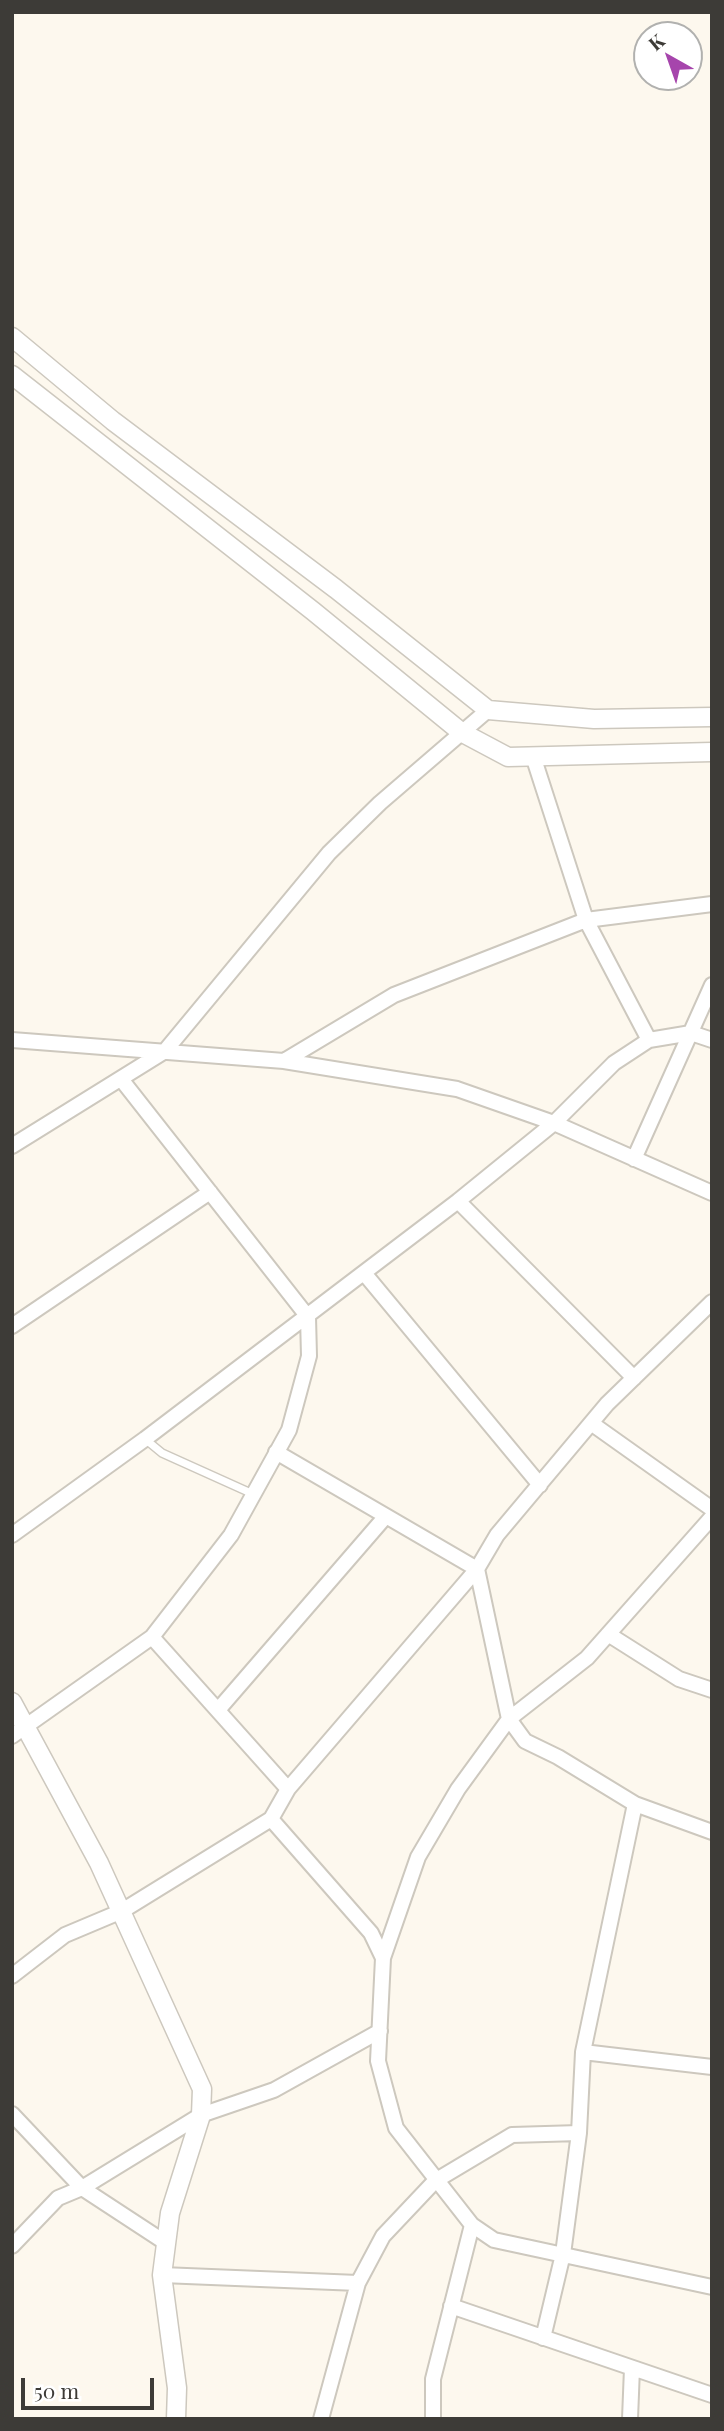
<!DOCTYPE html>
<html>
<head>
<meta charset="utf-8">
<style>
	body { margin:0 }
	#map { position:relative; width:724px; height:2431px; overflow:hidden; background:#fdf8ee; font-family:"Playfair Display",serif }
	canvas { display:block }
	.frame { position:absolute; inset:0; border:14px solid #3d3b37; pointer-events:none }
	.north { position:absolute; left:633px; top:21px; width:70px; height:70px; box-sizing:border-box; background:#fff; border:2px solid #b1b1af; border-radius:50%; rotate:320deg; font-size:19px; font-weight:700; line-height:28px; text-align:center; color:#3d3b37 }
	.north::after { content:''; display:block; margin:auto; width:24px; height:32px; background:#a645ac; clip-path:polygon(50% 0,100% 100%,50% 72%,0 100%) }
	.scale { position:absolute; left:21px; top:2378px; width:133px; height:32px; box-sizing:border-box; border:4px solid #3d3b37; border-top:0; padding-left:9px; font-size:21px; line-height:24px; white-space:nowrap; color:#3d3b37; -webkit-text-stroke:5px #fff; paint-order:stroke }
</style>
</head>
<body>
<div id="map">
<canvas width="724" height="2431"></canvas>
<div class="frame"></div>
<div class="north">K</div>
<div class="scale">50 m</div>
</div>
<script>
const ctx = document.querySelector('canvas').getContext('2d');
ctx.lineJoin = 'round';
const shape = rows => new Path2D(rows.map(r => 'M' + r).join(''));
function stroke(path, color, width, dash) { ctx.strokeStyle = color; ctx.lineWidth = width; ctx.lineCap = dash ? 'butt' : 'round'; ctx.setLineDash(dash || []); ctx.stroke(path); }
const service = shape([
	[145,1439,162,1453,253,1494]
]);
const minor = shape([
	[533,756,586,920,649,1040],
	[12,1040,284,1061,457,1089,554,1123,712,1193],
	[284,1061,394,995,586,920,712,904],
	[12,1146,165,1051,329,853,380,803,488,710],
	[634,1159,712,985],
	[458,1201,634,1378],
	[364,1273,540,1485],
	[12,1326,210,1192],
	[591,1423,712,1509],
	[276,1452,477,1569,509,1719,525,1741,558,1757,635,1804,712,1832],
	[712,1517,587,1658,509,1719,458,1789,418,1857,383,1958,378,2061,396,2128,472,2225,494,2240,712,2287],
	[12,1535,145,1439,458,1201,554,1123,614,1063,649,1040,691,1033,712,1040],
	[608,1634,679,1679,712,1690],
	[152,1637,288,1789],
	[218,1710,386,1516],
	[12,1736,152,1637,231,1535,289,1430,309,1356,308,1317,121,1079],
	[271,1819,371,1933,383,1958],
	[12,1976,65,1935,122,1911,271,1819,288,1789,477,1569,497,1535,607,1404,712,1302],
	[583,2052,712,2067],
	[12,2114,82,2188,166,2243],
	[12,2246,58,2198,82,2188,201,2115,274,2090,380,2031],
	[162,2275,358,2283],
	[451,2306,712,2395],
	[543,2338,563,2254,579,2133,583,2052,635,1804],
	[321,2419,358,2283,383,2236,435,2181,512,2135,579,2133],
	[433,2419,433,2379,472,2225],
	[630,2419,632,2368]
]);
const tertiary = shape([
	[12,337,113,421,336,589,488,710,594,719,712,717],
	[12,375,313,611,461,732,508,757,712,752],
	[12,1702,99,1863,202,2089,201,2115,170,2213,162,2275,177,2388,176,2419]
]);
stroke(service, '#cdc8be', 10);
stroke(minor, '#cdc8be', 18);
stroke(tertiary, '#cdc8be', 21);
stroke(service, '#fff', 7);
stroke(minor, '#fff', 14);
stroke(tertiary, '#fff', 18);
</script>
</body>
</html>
